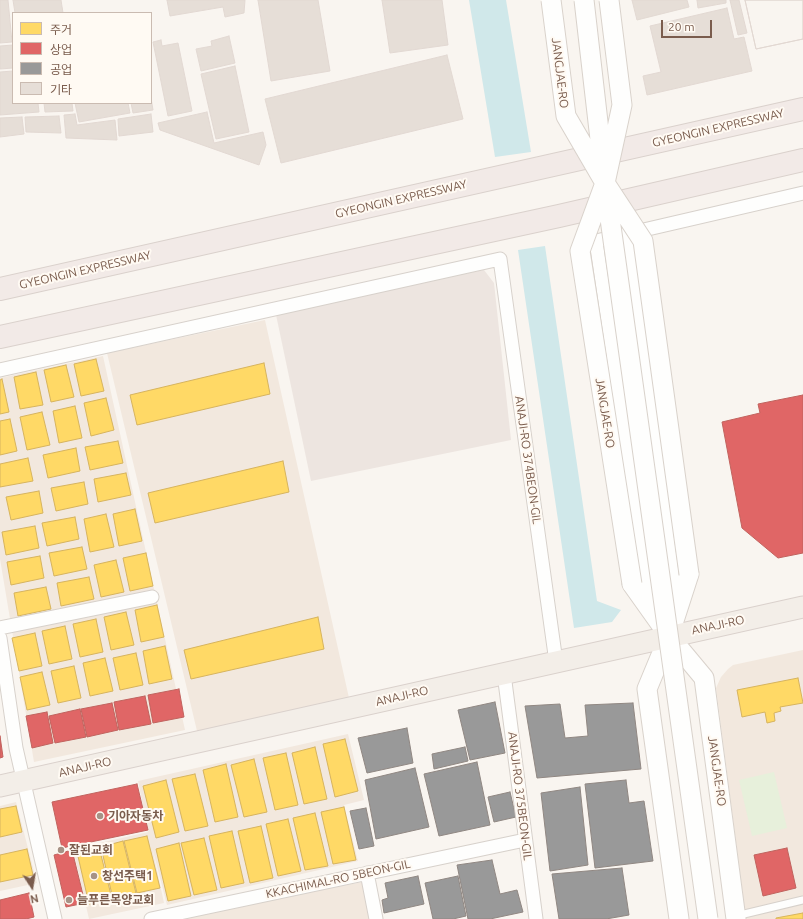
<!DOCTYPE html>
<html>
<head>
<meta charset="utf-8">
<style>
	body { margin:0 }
	#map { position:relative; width:803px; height:919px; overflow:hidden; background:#f9f5f0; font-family:Ubuntu,"Noto Sans KR",sans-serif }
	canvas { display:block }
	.legend { position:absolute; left:12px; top:12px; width:140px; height:92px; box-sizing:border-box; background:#fffaf3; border:1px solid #cabbb1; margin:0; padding:5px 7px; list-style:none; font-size:12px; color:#7a5c4d }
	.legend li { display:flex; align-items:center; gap:8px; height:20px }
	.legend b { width:20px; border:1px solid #cabbb1 }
	.north { position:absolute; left:12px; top:867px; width:40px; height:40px; -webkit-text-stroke:3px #fffaf3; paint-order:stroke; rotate:168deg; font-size:11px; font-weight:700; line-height:16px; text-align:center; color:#7a5c4d }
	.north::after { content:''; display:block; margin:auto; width:14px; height:18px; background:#7a5c4d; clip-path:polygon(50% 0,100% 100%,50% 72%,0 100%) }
	.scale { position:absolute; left:661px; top:20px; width:51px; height:18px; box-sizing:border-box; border:2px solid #7a5c4d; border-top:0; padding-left:5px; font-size:12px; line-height:14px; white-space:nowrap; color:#7a5c4d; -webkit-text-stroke:3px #fffaf3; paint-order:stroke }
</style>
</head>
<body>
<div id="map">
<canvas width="803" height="919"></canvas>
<ul class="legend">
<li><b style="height:11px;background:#ffd966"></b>주거</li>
<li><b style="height:11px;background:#e06666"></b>상업</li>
<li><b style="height:11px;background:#999"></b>공업</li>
<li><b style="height:11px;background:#e6ded7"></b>기타</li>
</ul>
<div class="north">N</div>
<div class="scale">20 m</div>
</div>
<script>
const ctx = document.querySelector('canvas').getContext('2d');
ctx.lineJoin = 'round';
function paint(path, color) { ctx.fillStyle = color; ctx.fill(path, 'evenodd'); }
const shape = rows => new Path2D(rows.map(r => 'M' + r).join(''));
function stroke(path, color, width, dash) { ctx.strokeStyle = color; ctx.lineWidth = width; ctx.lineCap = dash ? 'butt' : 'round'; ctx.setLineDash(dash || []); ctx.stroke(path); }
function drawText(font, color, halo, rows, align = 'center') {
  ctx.font = font + ' Ubuntu,"Noto Sans KR",sans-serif'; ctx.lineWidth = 4; ctx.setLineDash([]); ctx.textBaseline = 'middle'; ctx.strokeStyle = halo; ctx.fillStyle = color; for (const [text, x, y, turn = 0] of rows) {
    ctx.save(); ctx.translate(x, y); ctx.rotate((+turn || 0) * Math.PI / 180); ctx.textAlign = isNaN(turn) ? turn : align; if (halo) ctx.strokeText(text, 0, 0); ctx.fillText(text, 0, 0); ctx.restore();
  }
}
paint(shape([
	[265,320,349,698,197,731,107,353],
	[103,356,185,730,34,762,0,559,0,378],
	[803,650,803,919,746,919,716,688,721,677,728,669,733,665],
	[348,734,364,800,344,805,358,861,167,905,152,847,164,903,89,919,73,849,148,832,138,781],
	[16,802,37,883,0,891,0,806],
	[363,882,369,919,183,919,284,897]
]), '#f2e8de');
paint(shape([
	[484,270,494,283,511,440,311,481,275,310]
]), '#ede5e0');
paint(shape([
	[774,772,787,828,752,836,739,780]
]), '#e7f0db');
paint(shape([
	[469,0,506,0,531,152,495,157],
	[545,246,597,601,621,610,612,622,574,628,518,250]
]), '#d0e8ea');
const homes = shape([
	[96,359,104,391,81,396,74,364,96,359],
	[264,363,270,394,137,425,130,395,264,363],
	[66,365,74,397,51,402,44,370,66,365],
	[36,372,43,405,20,409,14,377,36,372],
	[2,379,9,412,0,414,0,380,2,379],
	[106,398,114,430,91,436,84,403,106,398],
	[75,406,82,438,59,443,53,411,75,406],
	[42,412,50,445,27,450,20,417,42,412],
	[10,419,17,451,0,455,0,421,10,419],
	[118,441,123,463,90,470,85,447,118,441],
	[76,448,80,471,48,478,43,455,76,448],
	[28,458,33,481,0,487,0,464,28,458],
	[283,461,289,492,155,523,148,493,283,461],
	[126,473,131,495,98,502,94,479,126,473],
	[84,482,88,504,56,511,51,488,84,482],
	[39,491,43,513,11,520,6,497,39,491],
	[135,509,142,541,119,546,113,514,135,509],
	[106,514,114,547,90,552,84,519,106,514],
	[75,517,79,539,47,546,42,523,75,517],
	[35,526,39,548,6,555,2,532,35,526],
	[82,547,87,569,54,576,49,553,82,547],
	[146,553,153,586,130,591,123,558,146,553],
	[40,556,44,578,11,585,7,562,40,556],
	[116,560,124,592,101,597,94,565,116,560],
	[89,577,94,599,61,606,57,583,89,577],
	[46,587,51,609,18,616,14,593,46,587],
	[157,605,164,637,141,642,135,610,157,605],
	[126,612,134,645,111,650,104,617,126,612],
	[318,617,324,649,191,679,184,650,318,617],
	[96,619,103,652,80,657,73,624,96,619],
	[65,626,72,659,49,664,42,631,65,626],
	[35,633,42,666,19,671,12,638,35,633],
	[165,646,172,679,149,684,143,651,165,646],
	[136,653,143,685,120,690,113,658,136,653],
	[105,658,113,691,90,696,83,663,105,658],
	[74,666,81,698,58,703,51,671,74,666],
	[42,672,50,705,27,710,20,677,42,672],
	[798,678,803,703,780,707,781,711,774,713,775,721,767,723,765,712,742,717,737,690,798,678],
	[345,739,358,791,335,797,323,744,345,739],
	[315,747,327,799,304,804,292,753,315,747],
	[286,753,298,805,275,810,263,758,286,753],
	[254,759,267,812,244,817,231,765,254,759],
	[226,764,238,817,215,822,203,770,226,764],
	[195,774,208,826,185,831,172,779,195,774],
	[166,780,179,832,156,838,143,786,166,780],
	[16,806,22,832,0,837,0,809,16,806],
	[344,807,356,860,333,864,321,812,344,807],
	[315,813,328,866,305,870,293,818,315,813],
	[288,819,301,871,278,876,266,824,288,819],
	[261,826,273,878,250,883,238,831,261,826],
	[232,831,244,883,221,888,209,836,232,831],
	[147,836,160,888,137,893,124,841,147,836],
	[204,838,217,890,194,895,181,843,204,838],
	[123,841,136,893,113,899,101,847,123,841],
	[179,843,191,896,168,901,156,849,179,843],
	[99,847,112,899,89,904,77,852,99,847],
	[27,849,33,875,0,882,0,855,27,849],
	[803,913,803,919,776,919,776,918,803,913]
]);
paint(homes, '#ffd966');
stroke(homes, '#d7b45e', 1);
const shops = shape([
	[803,395,803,553,778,558,742,528,722,422,760,413,758,404,803,395],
	[179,689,184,717,153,723,148,695,179,689],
	[145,696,151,724,119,730,114,702,145,696],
	[112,703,118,730,87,737,81,709,112,703],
	[80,709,86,737,55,743,49,716,80,709],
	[47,712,53,743,32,748,26,716,47,712],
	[0,736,3,757,0,758,0,736],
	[137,784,148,830,62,848,52,802,137,784],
	[787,848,796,888,763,896,754,855,787,848],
	[72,850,85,903,66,907,54,855,72,850],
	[29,893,34,917,26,919,0,919,0,900,29,893]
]);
paint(shops, '#e06666');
stroke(shops, '#c1635e', 1);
const industry = shape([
	[495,702,505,753,470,760,458,710,495,702],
	[633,703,641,769,537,778,525,706,560,704,565,738,588,736,585,705,633,703],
	[407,728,413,763,367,773,358,738,407,728],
	[465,747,468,761,434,769,432,754,465,747],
	[477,762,490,825,439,836,424,774,477,762],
	[415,768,429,827,376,839,365,780,415,768],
	[626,780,629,803,644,801,653,861,595,868,585,784,626,780],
	[580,787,588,865,550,871,541,793,580,787],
	[510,792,516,817,494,822,488,797,510,792],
	[366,808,374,846,359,849,350,811,366,808],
	[492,860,500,894,517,890,523,912,490,919,468,919,457,865,492,860],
	[622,868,629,915,606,919,559,919,552,874,622,868],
	[418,876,424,904,384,913,382,900,388,898,385,883,418,876],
	[458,876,466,916,453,919,433,919,425,883,458,876]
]);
paint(industry, '#999');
stroke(industry, '#908782', 1);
const building = shape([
	[0,0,8,0,12,42,0,43,0,0],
	[13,0,61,0,63,13,15,13,13,0],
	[167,0,245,0,244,13,225,17,223,7,170,16,167,0],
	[258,0,318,0,330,71,271,81,258,0],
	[382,0,442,0,448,45,390,53,382,0],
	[632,0,687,0,689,7,637,20,632,0],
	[697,0,726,0,726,3,698,8,697,0],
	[730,0,739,0,747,33,738,35,730,0],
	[745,0,803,0,803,39,756,49,745,0],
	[745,0,803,0,803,39,756,49,745,0],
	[727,8,734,39,744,37,752,71,647,95,643,76,661,72,650,26,727,8],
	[229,36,235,63,201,71,196,49,212,46,211,41,229,36],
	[161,40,162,46,178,43,192,111,168,116,153,42,161,40],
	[13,45,13,68,0,69,0,46,13,45],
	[447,55,463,119,281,163,265,99,447,55],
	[235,66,249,132,216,139,201,74,235,66],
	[13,71,13,103,38,103,39,112,0,115,0,72,13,71],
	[151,98,153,110,133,113,131,103,151,103,151,98],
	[44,103,72,103,73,111,45,112,44,103],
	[75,103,128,103,130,113,79,122,75,103],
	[207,112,214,143,263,132,266,145,259,165,160,130,158,123,207,112],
	[75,114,77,125,115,120,117,140,66,138,64,115,75,114],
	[151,114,153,132,119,136,118,119,151,114],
	[59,116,61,133,26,132,25,117,59,116],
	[22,117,24,134,0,137,0,118,22,117]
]);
paint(building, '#e6ded7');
stroke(building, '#e2d8d2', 1);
const lane = shape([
	[736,916,803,900]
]);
const street = shape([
	[627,233,673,580,671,610],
	[0,370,500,259,556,662],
	[660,614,647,583,596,241,803,193],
	[0,628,152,597],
	[0,638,16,748,55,919],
	[504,674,536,919],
	[367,873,376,919],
	[151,919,525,840]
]);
const secondary = shape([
	[632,584,669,636,704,678,736,919],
	[679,919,647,689,669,636,689,574]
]);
const primary = shape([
	[0,786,803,607]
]);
const highway = shape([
	[0,289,803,109],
	[0,337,559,216,803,160]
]);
stroke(lane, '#d7d1cb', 9);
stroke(street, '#d7d1cb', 15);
stroke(secondary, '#d9d2cb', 21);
stroke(primary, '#dad1cc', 23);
stroke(highway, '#dad1cc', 24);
stroke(lane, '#fefefd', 7);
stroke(street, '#fefefd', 13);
stroke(secondary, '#fefefd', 19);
stroke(primary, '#f3eee8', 21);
stroke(highway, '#f2eae7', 22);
const secondaryBridge = shape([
	[551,0,566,116,605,183,643,241,689,574],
	[584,0,605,183,708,919],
	[609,0,622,105,605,183,580,251,632,584]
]);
stroke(secondaryBridge, '#d9d2cb', 21, []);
stroke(secondaryBridge, '#fefefd', 19);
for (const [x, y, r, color] of [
	[100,816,4,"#a69286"],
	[61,850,4,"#a69286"],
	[94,876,4,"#a69286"],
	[69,900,4,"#a69286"]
]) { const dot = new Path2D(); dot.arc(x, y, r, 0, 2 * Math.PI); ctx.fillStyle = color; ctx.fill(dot); stroke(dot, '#fffaf3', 1.5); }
drawText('12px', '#7a5c4d', '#fffaf3', [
	["JANGJAE-RO",560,73,83],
	["GYEONGIN EXPRESSWAY",718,128,-13],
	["GYEONGIN EXPRESSWAY",401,199,-13],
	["GYEONGIN EXPRESSWAY",85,270,-13],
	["JANGJAE-RO",605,413,81],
	["ANAJI-RO 374BEON-GIL",528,460,82],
	["ANAJI-RO",718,625,-12],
	["ANAJI-RO",402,696,-13],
	["ANAJI-RO",85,767,-13],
	["JANGJAE-RO",717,771,82],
	["ANAJI-RO 375BEON-GIL",520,796,83],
	["KKACHIMAL-RO 5BEON-GIL",338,879,-12]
]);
drawText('bold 12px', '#7a5c4d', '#fffaf3', [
	["기아자동차",108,816],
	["잘된교회",69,850],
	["창선주택1",102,876],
	["늘푸른목양교회",77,900]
], 'left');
</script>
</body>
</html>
